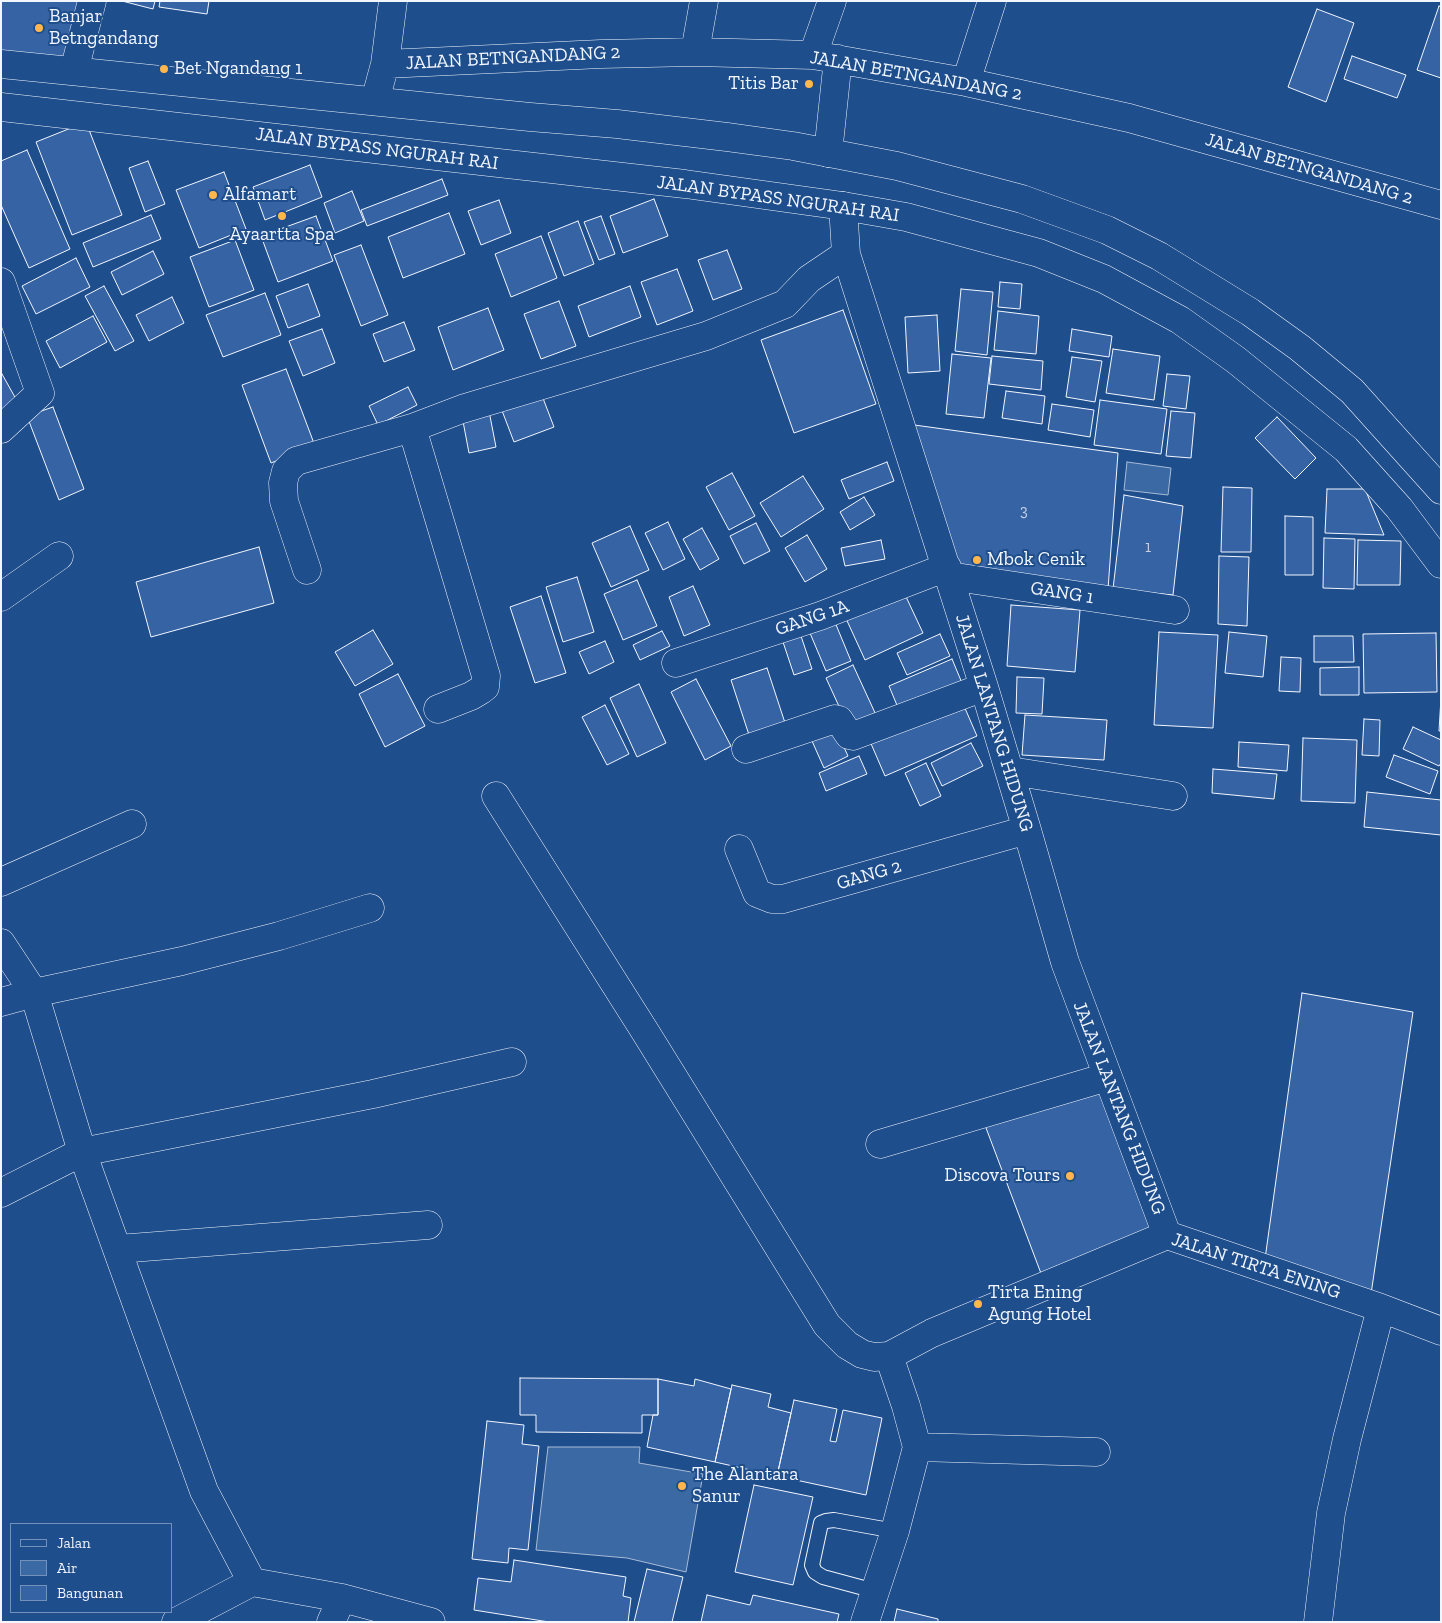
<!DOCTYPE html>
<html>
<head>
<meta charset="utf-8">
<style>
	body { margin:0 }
	#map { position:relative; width:1442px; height:1623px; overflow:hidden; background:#1f4e8c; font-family:"Zilla Slab",serif }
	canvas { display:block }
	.frame { position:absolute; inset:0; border:2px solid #f2f6ff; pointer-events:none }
	.legend { position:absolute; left:10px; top:1523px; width:162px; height:90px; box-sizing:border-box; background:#1f4e8c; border:1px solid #7391ba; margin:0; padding:6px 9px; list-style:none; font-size:15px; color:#f2f6ff }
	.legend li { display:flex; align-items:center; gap:10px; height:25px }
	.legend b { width:25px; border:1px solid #7391ba }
</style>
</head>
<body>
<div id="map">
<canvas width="1442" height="1623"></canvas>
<div class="frame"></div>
<ul class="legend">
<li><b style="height:6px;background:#1f4e8c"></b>Jalan</li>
<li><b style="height:14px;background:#3b69a3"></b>Air</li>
<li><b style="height:14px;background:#3563a3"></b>Bangunan</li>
</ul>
</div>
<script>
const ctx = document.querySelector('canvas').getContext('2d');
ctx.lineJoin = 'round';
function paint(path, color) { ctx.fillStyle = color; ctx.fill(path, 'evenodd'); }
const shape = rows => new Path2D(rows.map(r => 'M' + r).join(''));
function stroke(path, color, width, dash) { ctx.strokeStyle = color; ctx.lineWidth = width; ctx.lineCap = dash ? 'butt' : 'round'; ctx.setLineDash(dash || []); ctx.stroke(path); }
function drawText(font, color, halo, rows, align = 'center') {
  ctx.font = font + ' "Zilla Slab",serif'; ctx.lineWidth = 4; ctx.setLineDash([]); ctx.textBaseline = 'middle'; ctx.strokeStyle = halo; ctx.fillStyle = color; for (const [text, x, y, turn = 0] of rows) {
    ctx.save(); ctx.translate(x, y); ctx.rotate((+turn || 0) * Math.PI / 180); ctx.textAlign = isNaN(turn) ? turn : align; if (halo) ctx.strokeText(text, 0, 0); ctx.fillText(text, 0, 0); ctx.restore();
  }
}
const water = shape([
	[1127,462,1171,468,1168,495,1124,490,1127,462],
	[548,1447,640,1447,639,1463,703,1474,686,1572,627,1558,536,1550,548,1447]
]);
paint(water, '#3b69a3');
stroke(water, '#a8bbd7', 1);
const building = shape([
	[1,1,85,1,68,62,1,54,1,1],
	[122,1,155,1,153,9,122,1],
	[160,1,209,1,207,14,159,7,160,1],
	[1439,6,1441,7,1441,78,1417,70,1439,6],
	[1317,9,1354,23,1326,102,1288,87,1317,9],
	[1352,56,1406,75,1397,98,1344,79,1352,56],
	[86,122,122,215,72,235,36,142,86,122],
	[27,150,70,249,29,268,1,205,1,161,27,150],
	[148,161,165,204,145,212,129,168,148,161],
	[310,165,322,197,265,220,253,187,310,165],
	[224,172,246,229,199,248,176,190,224,172],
	[442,179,448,195,367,226,361,210,442,179],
	[352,191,364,221,335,233,324,203,352,191],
	[654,199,668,236,623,253,610,216,654,199],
	[499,200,511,233,481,245,468,211,499,200],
	[449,213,465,254,403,278,388,237,449,213],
	[151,215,161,239,93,267,83,243,151,215],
	[316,216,333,261,278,282,261,236,316,216],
	[601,216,615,254,599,260,584,222,601,216],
	[578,221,594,264,564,276,548,233,578,221],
	[541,236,557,278,511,297,495,254,541,236],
	[235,240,254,290,209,307,190,257,235,240],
	[361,245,388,315,361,326,334,255,361,245],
	[727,250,742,289,713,300,698,260,727,250],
	[153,251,164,274,122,295,111,272,153,251],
	[76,258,90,287,36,314,22,286,76,258],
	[677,269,693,311,657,325,641,282,677,269],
	[1000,282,1022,284,1020,309,998,307,1000,282],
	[308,284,320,316,288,328,276,296,308,284],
	[104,286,134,341,115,351,85,296,104,286],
	[630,286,641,317,589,337,578,306,630,286],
	[961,289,993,292,987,355,955,351,961,289],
	[265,293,281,335,223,357,206,315,265,293],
	[172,297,184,323,149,341,136,315,172,297],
	[559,301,576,346,541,359,524,314,559,301],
	[488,308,504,350,453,370,438,327,488,308],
	[843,310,876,404,794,433,761,340,843,310],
	[998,311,1039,316,1036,354,994,350,998,311],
	[937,315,940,371,908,373,905,317,937,315],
	[93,316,107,342,60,368,46,341,93,316],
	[404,322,415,350,384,362,373,334,404,322],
	[322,329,335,363,303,376,289,341,322,329],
	[1072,329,1112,336,1109,357,1069,351,1072,329],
	[1113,349,1160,356,1154,400,1106,393,1113,349],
	[952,354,991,358,984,418,946,414,952,354],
	[992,356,1043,361,1041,390,989,384,992,356],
	[1072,357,1102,361,1095,402,1066,397,1072,357],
	[286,369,315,446,271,463,242,385,286,369],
	[2,374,21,408,1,420,1,374,2,374],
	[1167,374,1190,376,1186,409,1163,406,1167,374],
	[408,387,417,405,378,425,369,406,408,387],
	[1006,391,1045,396,1042,424,1002,418,1006,391],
	[541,393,554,427,514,442,501,408,541,393],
	[1100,400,1167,409,1161,454,1094,445,1100,400],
	[1052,404,1094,410,1090,437,1048,430,1052,404],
	[53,407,84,489,59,500,27,416,53,407],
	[489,411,496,447,469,453,462,416,489,411],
	[1171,411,1195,413,1191,458,1166,456,1171,411],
	[1277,417,1316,458,1295,479,1255,438,1277,417],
	[907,424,1118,453,1108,589,954,568,907,424],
	[887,462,894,481,849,499,841,480,887,462],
	[732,473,755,516,729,530,706,487,732,473],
	[803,476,824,509,781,537,760,503,803,476],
	[1223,487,1252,488,1251,552,1221,552,1223,487],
	[1327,489,1365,489,1384,535,1325,533,1327,489],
	[1124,495,1183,506,1173,595,1113,589,1124,495],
	[864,497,875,515,850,530,840,512,864,497],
	[1285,516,1313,517,1313,575,1285,575,1285,516],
	[668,522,685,559,663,570,645,533,668,522],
	[756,523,770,551,744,564,730,536,756,523],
	[630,526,649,570,611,587,592,543,630,526],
	[702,528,719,559,700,570,683,539,702,528],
	[807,535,827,569,805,582,785,548,807,535],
	[1324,538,1355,539,1354,589,1323,588,1324,538],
	[881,540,885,559,845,566,841,548,881,540],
	[1358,540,1401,541,1400,585,1357,585,1358,540],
	[259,547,274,603,151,637,136,582,259,547],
	[1219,556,1249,557,1247,626,1218,624,1219,556],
	[577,577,594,632,563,642,546,587,577,577],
	[637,580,657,626,623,640,604,594,637,580],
	[693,586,710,625,684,636,669,597,693,586],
	[901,586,923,633,865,660,843,612,901,586],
	[541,596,566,673,535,683,510,607,541,596],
	[1011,605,1080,610,1075,672,1007,666,1011,605],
	[832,615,851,661,826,671,807,626,832,615],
	[373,630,393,664,355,686,335,652,373,630],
	[799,630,812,669,794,675,781,636,799,630],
	[662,631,670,646,640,660,633,645,662,631],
	[1159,632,1218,635,1213,728,1154,725,1159,632],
	[1229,632,1267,636,1263,677,1225,673,1229,632],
	[1436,633,1437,692,1364,693,1363,634,1436,633],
	[940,634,950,656,907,675,897,653,940,634],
	[1314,636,1353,636,1354,662,1314,662,1314,636],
	[605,641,614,662,589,674,579,652,605,641],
	[1281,657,1301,658,1300,692,1279,691,1281,657],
	[952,659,962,683,899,710,889,686,952,659],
	[853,665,876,715,849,728,826,678,853,665],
	[1359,667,1359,695,1320,695,1320,668,1359,667],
	[767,668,787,729,751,741,731,680,767,668],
	[398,674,425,726,385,747,359,694,398,674],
	[1017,677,1044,678,1042,714,1016,713,1017,677],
	[696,679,731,746,705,760,671,692,696,679],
	[639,684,666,743,637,757,610,698,639,684],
	[1441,698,1441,731,1439,731,1441,698],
	[961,699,977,736,885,776,869,739,961,699],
	[605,705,629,754,607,765,582,717,605,705],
	[1025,715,1107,720,1104,760,1022,755,1025,715],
	[1364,719,1380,720,1379,756,1362,755,1364,719],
	[1413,727,1441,740,1441,763,1439,766,1403,749,1413,727],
	[836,730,848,756,824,768,812,741,836,730],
	[1303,738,1357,740,1355,803,1301,801,1303,738],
	[1239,742,1289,745,1287,771,1238,767,1239,742],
	[971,743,983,766,942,786,931,763,971,743],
	[1394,755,1438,771,1430,794,1386,777,1394,755],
	[859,756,867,774,826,791,819,773,859,756],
	[926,763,941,796,920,806,905,773,926,763],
	[1213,769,1277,774,1274,799,1212,793,1213,769],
	[1367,792,1441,800,1441,835,1364,827,1367,792],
	[1302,993,1413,1012,1371,1294,1265,1259,1302,993],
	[1103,1085,1156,1231,1042,1276,983,1120,1103,1085],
	[520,1378,658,1379,658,1415,642,1415,642,1433,536,1432,536,1415,520,1415,520,1378],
	[658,1379,694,1386,695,1379,731,1389,715,1462,647,1447,653,1415,658,1415,658,1379],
	[732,1385,771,1394,768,1407,791,1413,777,1476,715,1462,732,1385],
	[794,1400,837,1409,830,1441,836,1442,843,1410,882,1418,866,1495,777,1476,794,1400],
	[487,1421,524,1425,522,1444,539,1446,528,1550,509,1548,508,1563,472,1559,487,1421],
	[754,1485,813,1497,793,1585,735,1572,754,1485],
	[514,1560,626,1577,623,1596,631,1598,628,1622,549,1622,474,1610,478,1578,511,1582,514,1560],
	[647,1569,683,1577,672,1622,634,1622,647,1569],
	[707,1595,750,1605,753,1595,839,1614,837,1622,701,1622,707,1595],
	[897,1609,938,1619,938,1622,894,1622,897,1609]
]);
paint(building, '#3563a3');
stroke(building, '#f2f6ff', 1);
const lane = shape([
	[875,1591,823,1577,815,1572,812,1565,821,1523,826,1521,834,1520,895,1531]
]);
const street = shape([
	[695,52,704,1],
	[813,55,832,1],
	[385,64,393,1],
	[74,71,92,1],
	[966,82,992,1],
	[375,101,385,64,601,54,695,52,813,55,966,82,1129,118,1441,205],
	[828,153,838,59],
	[843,206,846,254,984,687,1027,830,1065,962,1167,1235],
	[1,282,40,393,1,429],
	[412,428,486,676,485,687,481,690,471,696,438,709],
	[307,570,284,501,283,483,286,471,296,461,412,428,462,409,706,336,785,304,809,279,846,254],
	[949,576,1175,610],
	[1,597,59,556],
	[676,663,820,616,947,567],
	[746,749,835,719,839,720,849,735,853,736,984,687],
	[1010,771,1173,796],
	[496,796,646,1033,827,1325,847,1345,862,1354,874,1357,889,1356,932,1333,1167,1235,1381,1308,1441,1331],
	[739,849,757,893,772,899,783,899,1027,830],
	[1,882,132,824],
	[1,943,34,993,82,1152,204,1491,252,1582],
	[1,1002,34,993,182,961,279,936,370,908],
	[880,1144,1107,1077],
	[1,1193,82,1152,373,1094,512,1062],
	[118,1249,428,1225],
	[917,1447,1096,1452],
	[176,1622,252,1582,342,1598,431,1622],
	[331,1622,342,1598],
	[865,1622,895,1531,917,1447,906,1406,889,1356],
	[1318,1622,1331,1513,1347,1439,1381,1308]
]);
const highway = shape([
	[1,64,530,117,617,124,727,137,793,146,897,166,1022,199,1107,230,1159,256,1250,312,1300,348,1352,391,1441,490],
	[1,107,685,184,843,206,906,217,1039,253,1104,279,1180,320,1236,360,1346,449,1399,508,1441,564]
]);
stroke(lane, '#f2f6ff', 16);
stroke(street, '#f2f6ff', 29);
stroke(highway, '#f2f6ff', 29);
stroke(lane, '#1f4e8c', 14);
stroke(street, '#1f4e8c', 28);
stroke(highway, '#1f4e8c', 28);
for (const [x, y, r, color] of [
	[39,28,5,"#ffb74d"],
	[164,69,5,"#ffb74d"],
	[809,84,5,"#ffb74d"],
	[213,195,5,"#ffb74d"],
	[282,216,5,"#ffb74d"],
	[977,560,5,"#ffb74d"],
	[1070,1176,5,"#ffb74d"],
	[978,1304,5,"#ffb74d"],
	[682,1486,5,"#ffb74d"]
]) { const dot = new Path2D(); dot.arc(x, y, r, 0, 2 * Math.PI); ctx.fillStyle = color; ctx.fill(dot); stroke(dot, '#1f4e8c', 2); }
drawText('16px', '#c3d1e8', null, [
	["3",1024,511],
	["1",1148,547]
]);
drawText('19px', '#f2f6ff', '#1f4e8c', [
	["Banjar",49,17],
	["Betngandang",49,39],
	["Bet Ngandang 1",174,69],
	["Titis Bar",799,84,"right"],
	["Alfamart",223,195],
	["Ayaartta Spa",282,235,"center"],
	["Mbok Cenik",987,560],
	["Discova Tours",1060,1176,"right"],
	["Tirta Ening",988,1293],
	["Agung Hotel",988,1315],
	["The Alantara",692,1475],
	["Sanur",692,1497]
], 'left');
drawText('19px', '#f2f6ff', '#1f4e8c', [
	["JALAN BETNGANDANG 2",513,58,-3],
	["JALAN BETNGANDANG 2",916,76,10],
	["JALAN BYPASS NGURAH RAI",377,149,7],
	["JALAN BETNGANDANG 2",1309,169,16],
	["JALAN BYPASS NGURAH RAI",778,199,8],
	["GANG 1",1062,593,9],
	["GANG 1A",812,618,-19],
	["JALAN LANTANG HIDUNG",994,723,73],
	["GANG 2",869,875,-16],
	["JALAN LANTANG HIDUNG",1119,1108,69],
	["JALAN TIRTA ENING",1256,1266,18]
]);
</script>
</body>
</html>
